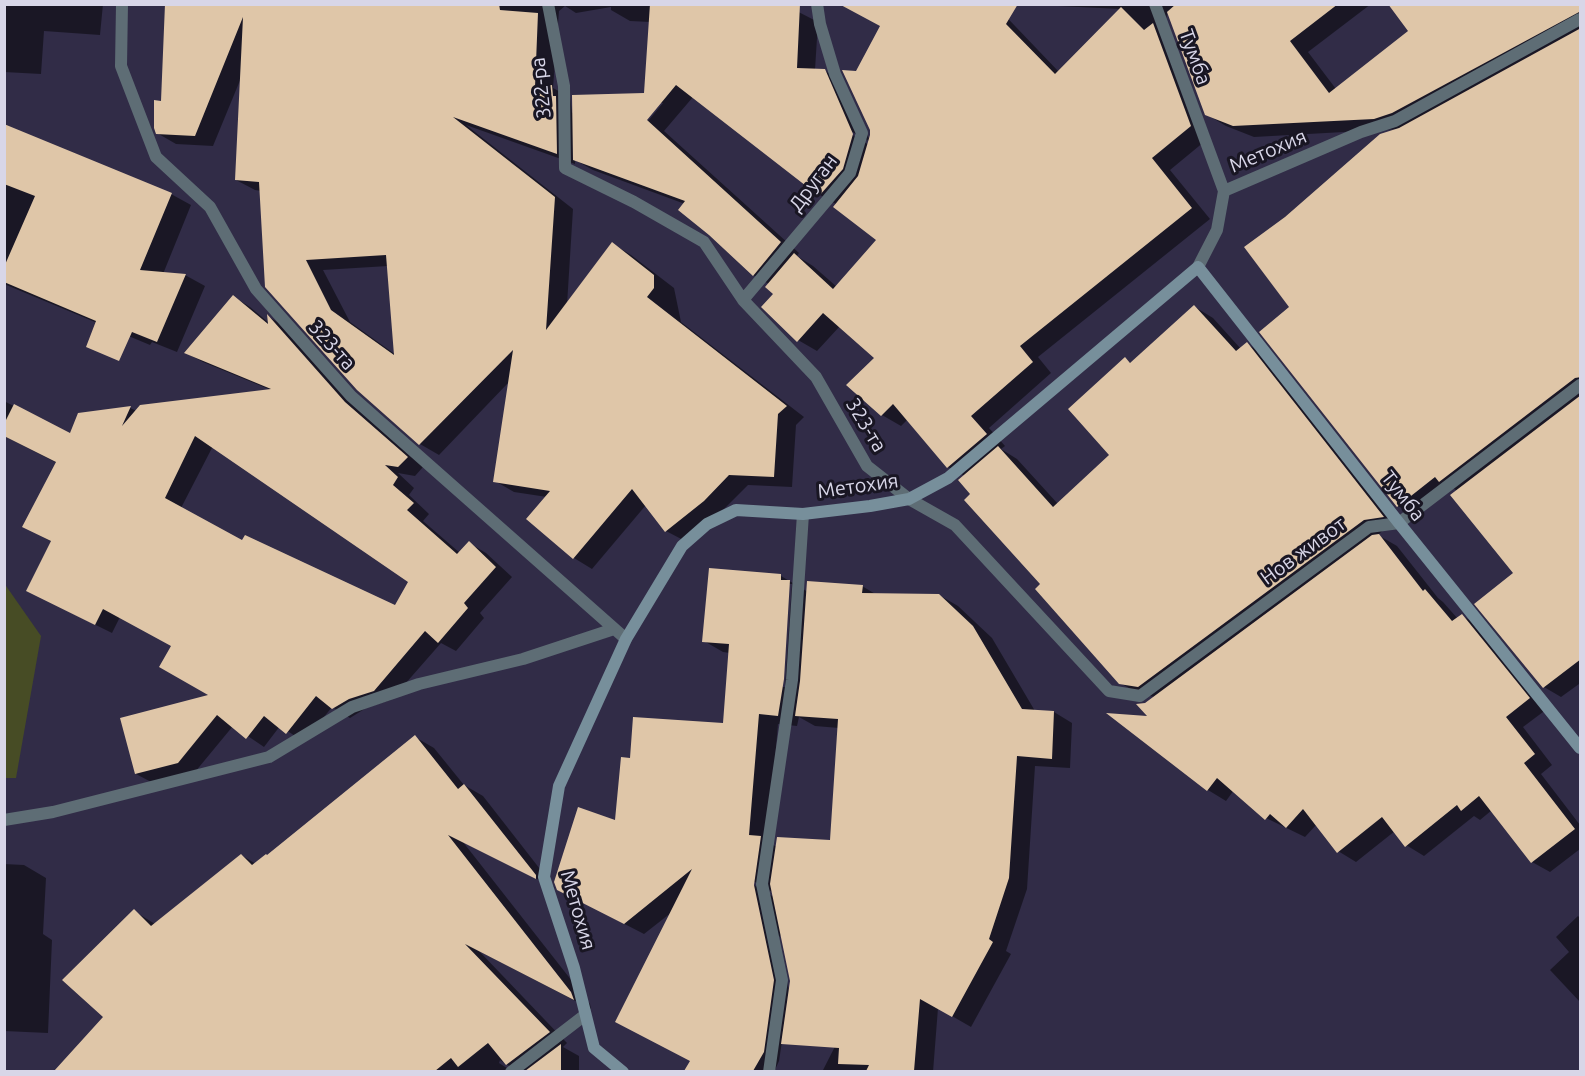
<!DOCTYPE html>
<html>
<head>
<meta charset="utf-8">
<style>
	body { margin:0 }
	#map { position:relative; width:1585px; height:1076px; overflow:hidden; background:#312c47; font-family:Ubuntu,sans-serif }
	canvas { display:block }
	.frame { position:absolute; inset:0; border:6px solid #d8d6e8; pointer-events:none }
</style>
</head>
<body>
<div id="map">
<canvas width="1585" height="1076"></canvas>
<div class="frame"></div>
</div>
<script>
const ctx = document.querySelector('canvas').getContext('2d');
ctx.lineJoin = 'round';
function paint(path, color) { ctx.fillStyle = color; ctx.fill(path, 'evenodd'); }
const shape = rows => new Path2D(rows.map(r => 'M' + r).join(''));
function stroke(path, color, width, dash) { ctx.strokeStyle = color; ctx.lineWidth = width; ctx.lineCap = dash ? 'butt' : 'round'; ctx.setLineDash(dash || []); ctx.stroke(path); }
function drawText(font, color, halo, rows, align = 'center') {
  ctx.font = font + ' Ubuntu,sans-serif'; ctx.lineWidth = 6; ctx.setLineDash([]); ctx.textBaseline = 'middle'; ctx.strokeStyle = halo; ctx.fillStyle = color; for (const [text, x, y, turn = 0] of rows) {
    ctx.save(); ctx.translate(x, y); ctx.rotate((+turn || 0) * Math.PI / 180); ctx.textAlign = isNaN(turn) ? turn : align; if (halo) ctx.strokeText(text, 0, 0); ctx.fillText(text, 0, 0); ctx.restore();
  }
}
paint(shape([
	[4,583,41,636,16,778,5,778]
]), '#474c25');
paint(shape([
	[4,4,103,4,100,35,44,31,41,74,4,72],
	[166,4,783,4,818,22,815,70,825,71,843,82,870,141,872,135,857,73,994,4,1059,72,1121,9,1016,4,1371,4,1308,52,1336,89,1580,4,1580,687,1579,684,1561,697,1544,687,1515,574,1457,491,1452,487,1416,516,1398,506,1261,332,1291,307,1398,129,1254,137,1226,126,1206,114,1168,10,1166,19,1210,137,1170,170,1210,219,1038,357,1051,373,989,428,1005,446,1001,449,1017,459,1058,504,1111,455,1125,359,1132,364,1195,307,1213,318,1241,349,1247,344,1266,355,1401,527,1383,530,1378,535,1397,546,1438,598,1443,602,1458,619,1462,616,1480,626,1547,709,1523,727,1552,765,1541,774,1580,825,1580,849,1550,872,1532,862,1492,810,1480,820,1474,816,1424,856,1406,845,1395,831,1356,862,1338,851,1317,824,1305,837,1266,818,1234,790,1226,801,1208,790,1111,715,1150,717,1145,704,1155,697,1140,694,1120,683,972,494,965,476,948,467,908,419,901,426,882,415,876,358,840,326,817,351,798,340,769,284,753,275,685,204,593,170,575,160,575,164,466,125,573,209,567,305,613,244,631,255,674,288,681,322,804,417,796,425,792,487,748,485,722,511,685,541,666,531,646,505,592,569,574,558,528,519,547,497,514,492,495,481,509,382,439,455,420,444,358,389,261,191,255,190,236,180,241,78,213,146,176,144,157,133,162,102],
	[565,6,576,13,611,7,611,10,630,21,650,22,645,95,572,113,570,97,553,88,559,11],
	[693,97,820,195,836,204,879,240,837,287,813,266,797,256,799,253,664,131],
	[659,103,663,103,643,127,641,125],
	[847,129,869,141,869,145,846,131],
	[388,266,396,355,350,322,323,270],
	[4,126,171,194,191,205,163,274,185,275,205,286,177,352,152,342,150,345,4,284],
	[234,297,250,307,269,323,269,317,284,326,423,467,415,476,398,473,414,488,409,495,429,514,423,521,460,553,469,543,486,553,512,577,480,613,484,618,456,651,441,643,391,700,366,708,350,718,332,707,304,742,280,726,264,747,233,726,195,772,153,783,136,774,212,695,173,646,120,617,112,633,45,600,52,542,24,527,57,463,4,436,4,401,70,435,79,414,130,408,137,411,271,390,203,362,186,353],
	[213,446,410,582,396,607,242,542,181,508],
	[781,576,808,592,862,586,877,595,939,595,958,606,992,638,1035,711,1054,712,1072,723,1070,768,1035,766,1027,889,1006,951,1011,954,971,1027,938,1008,933,1072,822,1072,880,958,787,1009,779,1061,774,1072,686,1072,736,981,672,912,644,934,578,900,617,822,631,760,725,724,730,653,723,652,704,641],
	[789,584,792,584,785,687,782,687],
	[799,717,815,726,839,728,831,842,777,847,768,842,778,724,797,726],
	[748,878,774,893,774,897,747,881],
	[782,934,792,978,789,991,778,938],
	[415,737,434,748,464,785,483,796,554,887,555,888,463,842,590,1004,591,1009,479,951,567,1043,563,1047,579,1056,579,1072,519,1072,500,1060,499,1063,513,1072,164,1072,153,1061,143,1072,56,1072,105,1017,134,911,155,924,241,855,256,864,267,857],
	[4,864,24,865,46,878,43,934,52,940,48,1033,4,1031],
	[1578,916,1580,918,1580,1002,1550,970,1569,952,1556,937]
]), '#0007');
paint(shape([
	[165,4,499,4,500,10,538,13,535,87,552,85,553,96,556,96,557,154,453,117,555,197,546,330,612,242,654,275,654,288,647,297,787,406,778,414,774,477,729,475,704,501,665,532,632,489,573,559,526,519,550,491,493,482,513,350,419,445,357,390,265,287,259,182,235,180,243,17,195,136,156,134,154,128,154,100,161,101],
	[386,255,394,355,331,310,306,260],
	[650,4,800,4,797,68,825,69,853,134,843,169,819,196,676,85,647,120,781,242,753,276,709,235,678,210,685,201,573,160,572,95,644,93],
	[839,4,1018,4,1006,24,1055,74,1121,7,1144,30,1153,23,1191,126,1152,158,1192,208,1020,346,1033,362,971,416,987,434,947,468,893,404,881,416,846,385,874,358,823,313,797,342,761,307,773,294,765,287,794,253,833,289,876,240,833,207,858,176,870,135,870,130,842,70,856,71,880,26],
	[1176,4,1338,4,1290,41,1329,93,1408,31,1388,4,1581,4,1581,11,1392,113,1374,119,1233,126,1205,115,1167,12],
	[1581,28,1581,377,1575,378,1439,482,1435,477,1397,507,1259,332,1289,307,1244,247,1285,217,1380,134,1399,128],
	[4,124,172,193,140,270,186,274,157,342,132,332,119,361,86,347,96,321,4,282,4,267,35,196,4,184],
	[233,295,268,324,267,314,345,402,408,457,398,467,385,465,398,477,393,485,414,503,407,510,457,554,469,541,496,567,464,603,468,608,438,643,425,631,374,691,349,699,332,709,316,696,286,734,264,716,246,739,217,715,178,763,135,774,120,718,208,695,159,667,171,646,103,609,95,625,26,591,51,541,22,527,56,462,4,436,4,424,14,404,70,433,78,413,131,406,122,426,140,405,271,389,184,353],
	[195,436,408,582,395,605,245,535,242,540,165,498],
	[1194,305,1236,351,1247,342,1384,517,1364,520,1138,687,1119,684,1035,589,1040,584,964,500,970,494,958,480,998,446,1053,507,1109,455,1068,409,1125,357,1130,363],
	[1581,395,1581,659,1543,688,1474,604,1513,573,1450,495],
	[1379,534,1423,591,1425,589,1452,621,1462,614,1530,698,1506,717,1535,754,1524,763,1575,829,1531,863,1479,796,1461,811,1457,805,1405,847,1382,817,1337,853,1303,809,1286,828,1270,814,1265,820,1217,778,1207,791,1106,713,1147,716,1136,704,1145,703,1372,535],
	[709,568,781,574,781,580,790,580,784,679,778,716,759,714,749,835,761,836,754,885,774,980,764,1052,753,1071,684,1071,690,1061,615,1022,692,869,624,924,557,890,554,882,578,807,615,820,621,757,630,758,633,717,723,723,729,644,702,642],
	[807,581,863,585,862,593,939,594,973,626,1022,709,1054,711,1052,759,1017,756,1009,878,989,939,993,942,952,1017,920,999,914,1071,866,1071,869,1065,838,1064,839,1048,781,1044,790,981,770,884,777,837,830,840,838,719,795,716,800,681],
	[415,735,458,789,464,784,536,875,536,879,448,835,571,992,574,1000,465,944,550,1032,506,1065,488,1043,458,1067,451,1058,435,1071,54,1071,103,1017,62,980,134,909,151,926,241,854,252,865,266,854,267,855],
	[561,1044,561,1071,525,1071]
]), '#dfc6a8');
stroke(shape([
	[122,4,121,66,156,157,210,207,256,289,351,396,626,639],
	[548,4,564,86,565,168,634,202,704,242,743,300,816,377,867,466,909,499,955,525,1109,691,1140,696,1369,527,1399,523,1580,385],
	[1155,4,1224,191],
	[1198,267,1217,230,1224,191,1361,132,1395,121,1580,19],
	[743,300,850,173,862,133,835,74,820,24,817,4],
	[4,820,53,812,269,757,352,707,419,684,523,659,614,629],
	[511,1072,585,1015],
	[769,1072,782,980,762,884,792,680,803,514]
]), '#5e6d75', 12);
stroke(shape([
	[623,1072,594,1048,574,968,544,877,559,786,626,639,682,546,707,524,736,510,803,514,870,506,909,499,948,478,1198,267,1399,523,1580,748]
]), '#778f9b', 12);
drawText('20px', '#d8d6e8', '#191623', [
	["Тумба",1195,57,70],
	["322-ра",541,88,-96],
	["Метохия",1268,151,-23],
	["Друган",813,183,-53],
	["323-та",332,345,48],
	["323-та",866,425,59],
	["Метохия",858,486,-8],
	["Тумба",1403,496,52],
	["Нов живот",1303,551,-36],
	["Метохия",578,910,74]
]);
</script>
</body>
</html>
